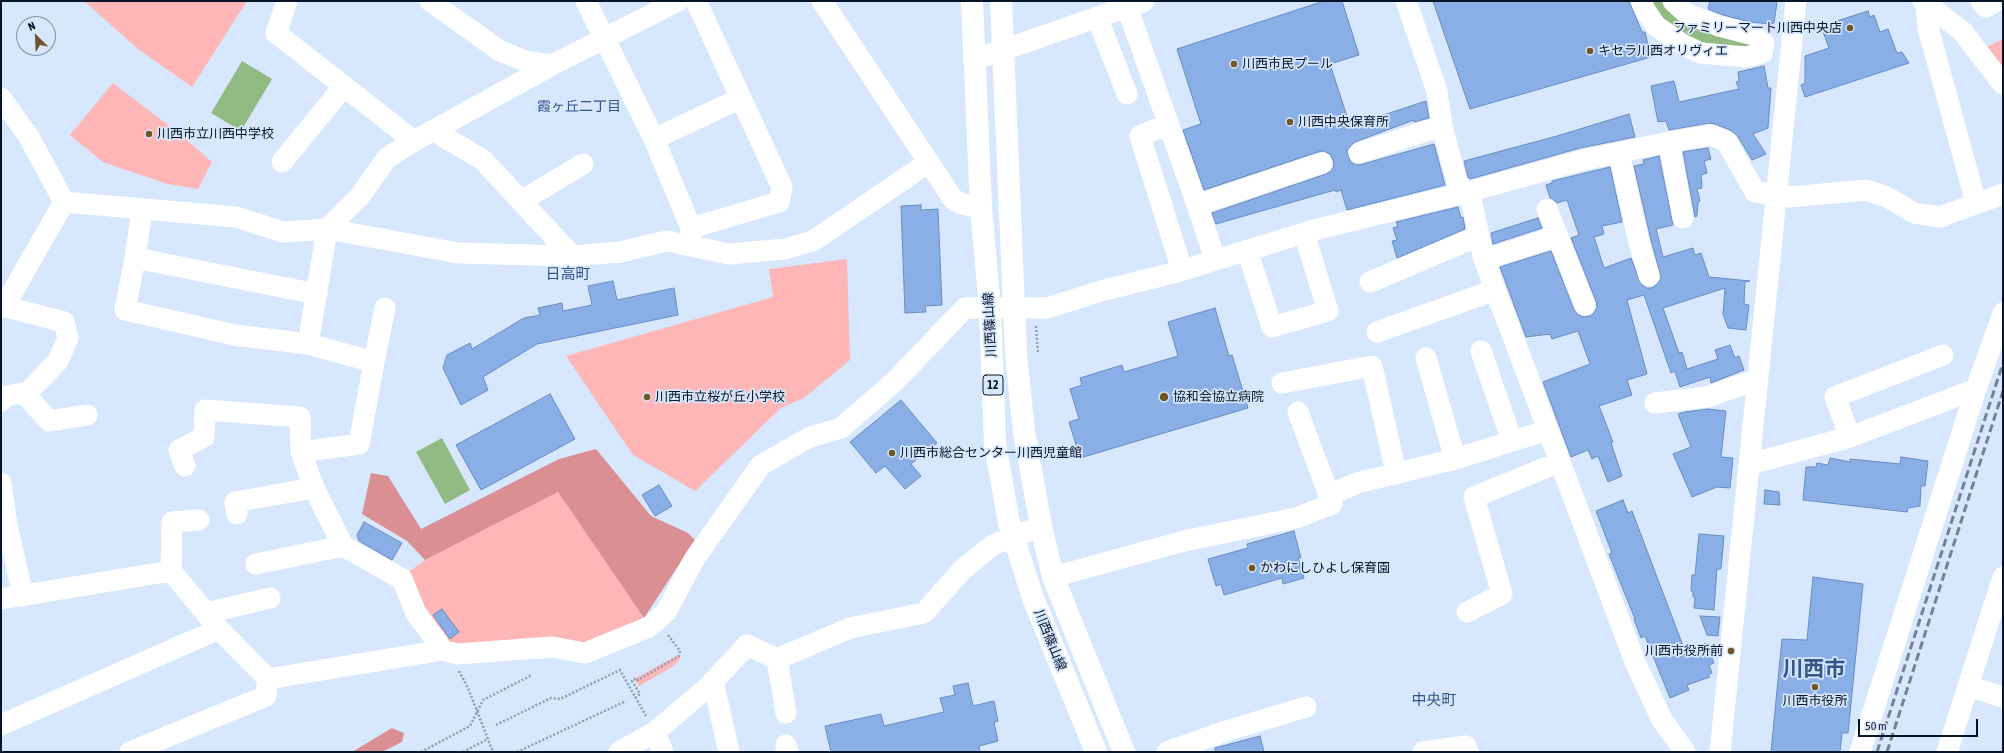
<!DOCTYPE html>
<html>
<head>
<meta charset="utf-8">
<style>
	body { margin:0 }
	#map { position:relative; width:2004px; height:753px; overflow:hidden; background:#d7e7fe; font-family:"Asap Condensed",sans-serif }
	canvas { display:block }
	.frame { position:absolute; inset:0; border:2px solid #061428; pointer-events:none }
	.north { position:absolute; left:16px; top:16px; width:40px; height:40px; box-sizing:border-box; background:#d7e7fe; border:1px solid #8393a8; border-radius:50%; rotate:336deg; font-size:11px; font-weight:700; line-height:16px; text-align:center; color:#061428 }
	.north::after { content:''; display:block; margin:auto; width:14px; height:18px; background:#705527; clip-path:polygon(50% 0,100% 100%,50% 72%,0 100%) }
	.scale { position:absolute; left:1858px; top:719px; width:120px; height:18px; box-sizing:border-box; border:2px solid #061428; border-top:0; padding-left:5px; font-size:12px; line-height:14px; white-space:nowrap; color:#061428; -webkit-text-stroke:3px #d7e7fe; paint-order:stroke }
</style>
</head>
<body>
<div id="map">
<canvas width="2004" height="753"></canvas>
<div class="frame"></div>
<div class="north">N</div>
<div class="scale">50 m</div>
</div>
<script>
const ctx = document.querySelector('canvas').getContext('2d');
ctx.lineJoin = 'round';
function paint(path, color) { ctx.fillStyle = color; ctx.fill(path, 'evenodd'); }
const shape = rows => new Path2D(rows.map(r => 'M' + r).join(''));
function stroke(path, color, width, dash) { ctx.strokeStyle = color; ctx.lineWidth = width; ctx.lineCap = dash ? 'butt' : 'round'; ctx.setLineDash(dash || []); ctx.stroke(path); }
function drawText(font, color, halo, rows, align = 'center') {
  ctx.font = font + ' "Asap Condensed","Noto Sans JP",sans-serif'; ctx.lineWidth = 3.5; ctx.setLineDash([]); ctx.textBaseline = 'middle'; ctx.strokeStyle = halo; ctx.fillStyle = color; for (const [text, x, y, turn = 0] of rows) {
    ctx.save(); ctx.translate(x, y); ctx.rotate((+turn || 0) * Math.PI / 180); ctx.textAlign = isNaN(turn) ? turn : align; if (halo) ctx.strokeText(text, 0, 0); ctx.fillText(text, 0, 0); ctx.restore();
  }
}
paint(shape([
	[84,1,247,1,192,87,138,49],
	[2003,39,2003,73,1985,48],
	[113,83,181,135,212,162,198,189,167,184,103,162,70,135],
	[847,259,850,360,804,398,781,408,695,491,633,455,566,356,773,297,769,269],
	[558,492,644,618,587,645,443,644,403,576,425,560],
	[678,655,681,658,672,667,639,686,634,679]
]), '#feb6b7');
paint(shape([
	[596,449,651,516,688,533,695,540,644,618,558,492,425,560,407,541,362,514,371,473,388,476,421,529,559,459],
	[392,728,404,733,402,742,382,752,352,752]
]), '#da9092');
paint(shape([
	[242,61,272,79,241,131,211,113],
	[442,438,470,490,445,504,416,452]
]), '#91bb83');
stroke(shape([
	[1656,1,1660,11,1690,33,1742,45]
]), '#91bb83', 29);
const building = shape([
	[1324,1,1342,1,1359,55,1330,64,1350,126,1426,101,1429,118,1414,122,1414,120,1355,142,1347,150,1348,156,1351,162,1356,165,1363,164,1434,144,1445,185,1347,210,1341,190,1336,192,1335,190,1216,224,1212,213,1326,174,1331,171,1334,166,1333,160,1330,154,1324,151,1318,152,1204,190,1183,130,1201,124,1177,49,1324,1],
	[1433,1,1629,1,1642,32,1645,32,1651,57,1470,109,1433,1],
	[1710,1,1775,1,1777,3,1774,23,1771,24,1750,22,1723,15,1708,9,1710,1],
	[1868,11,1870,17,1874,15,1880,32,1888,29,1897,53,1902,52,1909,63,1805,97,1801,85,1805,83,1805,56,1829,48,1821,26,1868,11],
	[1764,66,1768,88,1771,88,1768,128,1753,134,1766,154,1752,160,1737,135,1730,130,1715,124,1709,123,1669,130,1666,121,1658,122,1651,86,1674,81,1679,102,1739,89,1736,82,1739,81,1738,72,1764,66],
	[1629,114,1635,137,1580,148,1470,179,1468,177,1464,161,1557,136,1629,114],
	[1708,148,1711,159,1704,161,1707,173,1701,175,1702,188,1697,189,1700,201,1698,202,1697,216,1695,217,1683,152,1708,148],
	[1659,156,1673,225,1656,229,1663,257,1693,248,1695,255,1701,253,1709,277,1750,281,1745,282,1744,304,1749,305,1746,330,1728,328,1723,314,1725,288,1663,308,1679,353,1682,352,1687,369,1718,359,1715,350,1730,345,1735,358,1739,356,1744,370,1711,383,1710,377,1680,387,1675,371,1671,373,1644,295,1627,300,1647,374,1627,380,1632,395,1599,406,1613,442,1611,443,1622,476,1608,482,1598,456,1592,459,1588,450,1571,457,1543,382,1590,364,1578,331,1552,339,1550,334,1526,337,1500,267,1551,251,1574,310,1578,315,1584,317,1590,316,1594,313,1597,307,1596,301,1571,238,1579,235,1567,200,1557,203,1550,198,1546,185,1552,183,1552,181,1610,167,1622,222,1602,226,1604,234,1594,237,1604,268,1631,258,1641,284,1647,288,1652,288,1657,284,1661,279,1660,273,1651,240,1634,166,1644,164,1643,160,1659,156],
	[921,205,921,210,938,209,942,305,925,306,926,312,905,313,901,206,921,205],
	[1458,207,1461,218,1463,217,1465,229,1397,258,1392,241,1397,240,1393,228,1398,226,1396,222,1458,207],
	[1538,218,1542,228,1493,244,1491,233,1538,218],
	[613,281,617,300,674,288,678,315,537,344,483,377,488,390,461,405,443,368,447,355,470,343,472,349,524,318,540,315,538,308,562,303,563,311,592,305,588,286,613,281],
	[1215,308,1229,356,1232,355,1248,408,1080,458,1069,422,1079,419,1070,389,1082,385,1080,378,1122,365,1124,372,1178,356,1168,322,1215,308],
	[550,394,575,439,481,490,456,445,550,394],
	[901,400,937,443,911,464,921,476,905,489,885,466,876,473,850,442,901,400],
	[1708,409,1726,411,1721,457,1733,458,1730,488,1717,487,1692,497,1673,454,1691,447,1678,414,1685,412,1708,409],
	[1901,457,1928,461,1925,486,1921,486,1920,506,1908,508,1907,512,1803,500,1806,467,1816,467,1817,463,1828,465,1830,458,1850,462,1850,459,1900,464,1901,457],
	[659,485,672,506,655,516,642,495,659,485],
	[1765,490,1779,492,1780,505,1764,504,1765,490],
	[1623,500,1628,513,1632,511,1685,651,1689,658,1690,649,1706,643,1714,663,1709,665,1712,673,1708,675,1710,677,1687,685,1689,690,1670,698,1645,636,1641,638,1634,619,1635,619,1609,554,1612,553,1596,511,1623,500],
	[364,522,402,543,392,560,359,541,357,535,364,522],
	[1294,531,1301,558,1298,558,1304,578,1283,584,1282,578,1224,595,1221,584,1216,586,1208,559,1248,548,1247,544,1294,531],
	[1699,534,1724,536,1721,569,1717,569,1714,610,1694,608,1695,597,1693,597,1693,591,1691,591,1692,575,1695,575,1699,534],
	[1813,577,1863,584,1848,733,1842,733,1840,752,1771,752,1782,639,1807,640,1813,577],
	[442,609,459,632,450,639,433,615,442,609],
	[1700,616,1720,617,1718,636,1707,635,1700,616],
	[968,683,973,706,994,701,998,721,994,722,998,741,979,746,980,752,831,752,825,726,881,714,884,726,944,712,940,698,955,695,953,686,968,683],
	[1260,736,1264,752,1215,752,1215,748,1260,736]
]);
paint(building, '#8aafe6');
stroke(building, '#688cc1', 1);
stroke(shape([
	[1036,326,1038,352],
	[459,671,468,688,493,752],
	[635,698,640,694,632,681,636,678,638,680,679,656,680,651,668,635],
	[496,725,551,698,560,699,620,670,646,716],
	[421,752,470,726,483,700,532,675],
	[463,752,488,739],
	[517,752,626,701]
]), '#8d9db3', 2.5, [2, 2]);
stroke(shape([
	[287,1,276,33,414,141],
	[430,1,500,51,525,61,552,65,678,1],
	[586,1,654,139,691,228,691,241],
	[822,1,953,199,962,204,981,208],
	[1144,1,1127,7,1197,205],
	[1406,1,1437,91,1442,126,1457,182,1472,203,1484,260,1548,430],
	[1641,1,1645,10,1656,26,1682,44,1701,53,1746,57,1762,53,1764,43,1754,35,1719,26,1687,14,1673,1],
	[1923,1,1962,31,2003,84],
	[1930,1,1926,4,1928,28,1976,203],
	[1981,1,1986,7,1996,1],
	[1097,17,1127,94],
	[974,60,1127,7,1125,1],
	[1,98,29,137,64,202,236,217,283,232,327,229,360,196,387,158,414,141,552,65],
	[1168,124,1140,136,1182,270],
	[434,131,483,160,572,256],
	[654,139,741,98],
	[1669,142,1683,218],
	[1359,153,1442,126],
	[1619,153,1639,243,1649,276],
	[282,162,344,86],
	[521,201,583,164],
	[142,209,135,258,125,310,235,335,308,344,374,362,359,444,301,452,314,488,343,546,402,579,416,613,443,650],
	[1547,209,1585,305],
	[691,228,779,202,782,187,696,1],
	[1247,250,1272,327,1328,311,1304,233],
	[135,258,317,294],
	[1215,259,1197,205,1322,163],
	[1484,260,1557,236],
	[1370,282,1479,236],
	[1,307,9,298,64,202],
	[1377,332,1495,290],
	[308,344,327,229,458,253,572,256,620,252,667,241,729,254,785,249,813,241,929,162],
	[1481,351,1512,441],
	[1426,358,1455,459],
	[374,362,385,308],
	[1282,383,1372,366,1396,473],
	[24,393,49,421,87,415],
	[1,401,6,396,28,392,58,361,68,338,64,322,2,306],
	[1655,403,1707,397,1758,379],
	[1298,412,1329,495],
	[1850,437,1835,397,1943,355],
	[1750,464,1850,437,1976,389],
	[185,466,179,450,204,437,205,410,300,417,301,452],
	[1,483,7,525,23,596],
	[237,514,235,502,314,488],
	[256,564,343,546],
	[171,571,172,522,199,520],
	[1053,577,1184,541,1296,518,1332,504,1329,495,1357,483,1455,459,1548,430,1635,662,1662,720,1685,752],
	[1,599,171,571,219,629],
	[1467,612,1502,594,1474,497,1560,462],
	[206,613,270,598],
	[777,659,786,713],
	[713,681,729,752],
	[1968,686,2003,697],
	[1,725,219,629,268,679,443,650,457,654,552,647,585,653,649,627,666,612,695,558,761,465,810,437,841,428,894,382,965,308,1047,308,1101,291,1173,273,1314,230,1464,193,1583,160,1669,142,1711,135,1726,141,1755,192,1790,197,1866,190,1887,197,1914,213,1940,217,2003,194],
	[655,732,663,752],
	[786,745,788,752],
	[130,752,266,696,268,679],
	[619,752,655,732,708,687,747,645,777,659,850,628,924,613,962,570,993,545,1041,526],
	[1167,752,1226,731,1306,707],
	[1423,752,1466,746,1468,752],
	[1720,752,1796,1],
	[1860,752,1976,389,2003,313],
	[1947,752,2003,577]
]), '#fff', 21);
stroke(shape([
	[972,1,981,208,990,308,995,444,1009,523,1033,598,1096,752],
	[1001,1,1016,354,1024,432,1041,526,1053,577,1124,752]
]), '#fff', 22);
stroke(shape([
	[1877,752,2003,363],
	[1887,752,2003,391]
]), '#738298', 3, [8, 4]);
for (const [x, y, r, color] of [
	[1850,28,4,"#705527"],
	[1590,51,4,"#705527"],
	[1234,64,4,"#705527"],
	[1290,122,4,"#705527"],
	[149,134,4,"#705527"],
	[647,397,4,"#705527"],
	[1164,397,5,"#705527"],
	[892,453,4,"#705527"],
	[1252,568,4,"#705527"],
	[1731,651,4,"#705527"],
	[1815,687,4,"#705527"]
]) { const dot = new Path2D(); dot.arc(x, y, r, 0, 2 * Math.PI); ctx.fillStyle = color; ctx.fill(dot); stroke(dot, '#d7e7fe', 1.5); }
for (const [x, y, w] of [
	[993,385,20]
]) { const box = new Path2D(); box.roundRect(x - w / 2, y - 10, w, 20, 3); ctx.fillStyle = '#d7e7fe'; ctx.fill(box); stroke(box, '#061428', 1); }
drawText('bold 12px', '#061428', null, [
	["12",993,385]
]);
drawText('13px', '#061428', '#d7e7fe', [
	["ファミリーマート川西中央店",1842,28,"right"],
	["キセラ川西オリヴィエ",1598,51],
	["川西市民プール",1242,64],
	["川西中央保育所",1298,122],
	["川西市立川西中学校",157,134],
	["川西市立桜が丘小学校",655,397],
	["協和会協立病院",1173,397],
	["川西市総合センター川西児童館",900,453],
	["かわにしひよし保育園",1260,568],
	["川西市役所前",1723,651,"right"],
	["川西市役所",1815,701,"center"]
], 'left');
drawText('13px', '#061428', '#d7e7fe', [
	["川西篠山線",990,325,-93],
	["川西篠山線",1050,640,68]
]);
drawText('14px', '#345587', '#d7e7fe', [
	["霞ヶ丘二丁目",579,107]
]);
drawText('15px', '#345587', '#d7e7fe', [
	["日高町",568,274],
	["中央町",1434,700]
]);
drawText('bold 21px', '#345587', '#d7e7fe', [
	["川西市",1814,669]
]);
</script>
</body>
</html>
